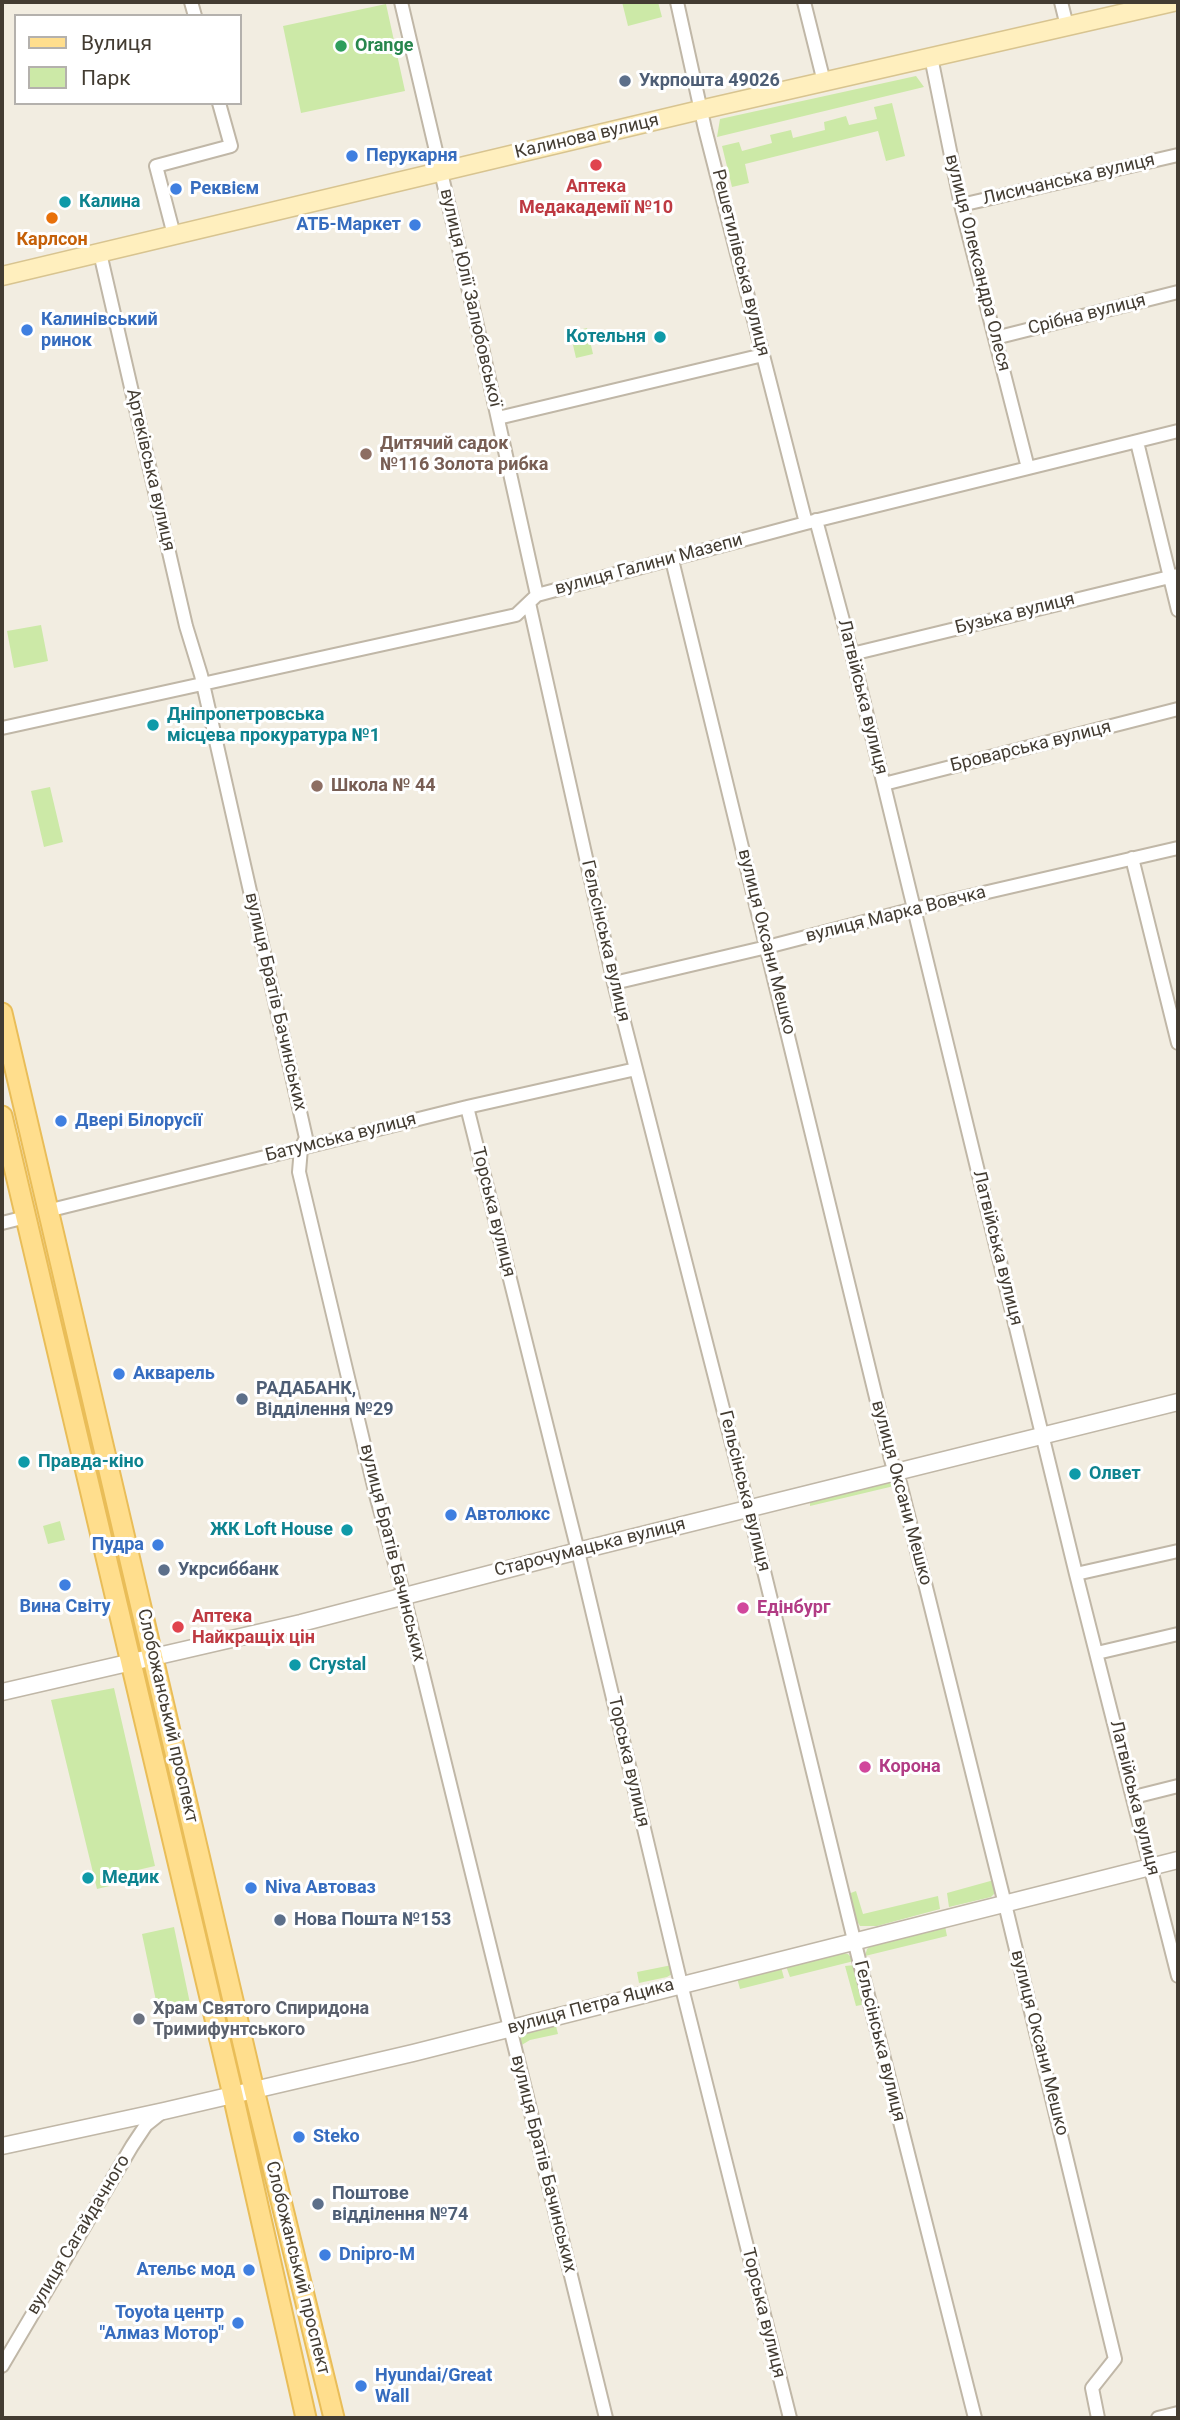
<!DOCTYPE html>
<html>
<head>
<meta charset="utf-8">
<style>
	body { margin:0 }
	#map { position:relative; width:1180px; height:2420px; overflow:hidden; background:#f2ede1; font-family:Roboto,sans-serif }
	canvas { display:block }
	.frame { position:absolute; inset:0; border:4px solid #433c32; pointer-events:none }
	.legend { position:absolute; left:14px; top:14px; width:228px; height:91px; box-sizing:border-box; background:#fff; border:2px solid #b4b1ad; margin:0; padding:9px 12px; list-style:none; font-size:21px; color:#433c32 }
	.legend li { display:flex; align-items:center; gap:14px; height:35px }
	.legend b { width:35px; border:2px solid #b4b1ad }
</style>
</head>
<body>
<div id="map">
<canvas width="1180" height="2420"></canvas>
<div class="frame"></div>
<ul class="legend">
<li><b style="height:9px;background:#ffde8d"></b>Вулиця</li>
<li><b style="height:19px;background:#cce9a7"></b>Парк</li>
</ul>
</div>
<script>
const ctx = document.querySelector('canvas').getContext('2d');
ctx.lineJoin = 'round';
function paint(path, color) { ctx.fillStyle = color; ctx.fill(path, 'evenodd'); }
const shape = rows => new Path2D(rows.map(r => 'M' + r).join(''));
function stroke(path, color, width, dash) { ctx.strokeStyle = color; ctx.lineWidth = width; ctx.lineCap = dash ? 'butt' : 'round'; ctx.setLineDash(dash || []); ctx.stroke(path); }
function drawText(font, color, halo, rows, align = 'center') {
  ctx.font = font + ' Roboto,sans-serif'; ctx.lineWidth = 6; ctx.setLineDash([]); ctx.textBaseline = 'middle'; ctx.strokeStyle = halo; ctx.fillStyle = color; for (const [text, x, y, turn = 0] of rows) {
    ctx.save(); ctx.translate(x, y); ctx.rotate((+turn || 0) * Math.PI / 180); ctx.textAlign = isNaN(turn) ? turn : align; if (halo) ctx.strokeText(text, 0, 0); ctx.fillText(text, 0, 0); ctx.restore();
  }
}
paint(shape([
	[622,2,658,2,662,17,628,26],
	[386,4,405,91,301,113,283,26],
	[916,76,924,87,717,137,720,119],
	[892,103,905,156,886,161,878,131,745,164,749,183,732,187,722,146,739,142,742,151,772,143,770,135,791,130,793,138,825,130,824,122,846,116,849,125,877,119,874,107],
	[587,328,593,354,576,358,570,332],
	[41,625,48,661,14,668,7,631],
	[50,787,63,842,44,847,31,791],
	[888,1481,894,1486,810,1506,810,1499],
	[60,1521,65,1540,48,1544,43,1526],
	[114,1688,155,1866,116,1875,118,1884,97,1889,51,1700],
	[994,1880,995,1893,991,1897,949,1907,947,1893],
	[856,1891,863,1914,938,1896,940,1909,877,1926,860,1926,855,1918,848,1894],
	[945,1926,947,1936,865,1956,867,1949,872,1944],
	[174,1927,191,2008,159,2015,142,1934],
	[842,1953,848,1954,854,1961,790,1977,786,1966],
	[672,1965,672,1974,667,1977,639,1983,637,1972],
	[855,1965,866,2004,856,2006,845,1966],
	[781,1967,784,1978,740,1989,737,1978],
	[556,2026,558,2034,530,2040,520,2046,520,2038,526,2033]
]), '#cce9a7');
const minor = shape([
	[191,2,195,16],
	[401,2,479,334,537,595],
	[677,2,705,129,806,523],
	[804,2,824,82],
	[1061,2,1067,26],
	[931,57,961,205,1028,468],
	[961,205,1178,155],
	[174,235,156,166,231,146,219,103],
	[100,253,186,626,201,675,306,1138,301,1148,299,1172,376,1495,401,1585,606,2418],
	[995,338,1178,292],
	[498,418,763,355],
	[1137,442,1178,610],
	[816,520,852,654,1076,1574,1178,1976],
	[672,560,892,1463,900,1483,1005,1904,1115,2359,1092,2388,1098,2418],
	[529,603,614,983,752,1522,854,1940,975,2418],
	[852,654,1178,575],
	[2,728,516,615,537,595,806,523,1178,431],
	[884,784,1178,709],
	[1132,858,1178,1043],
	[614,983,767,947,914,909,1178,848],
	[467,1107,576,1543,681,1984,790,2418],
	[47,1211,467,1107,636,1069],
	[2,1223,26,1217],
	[1076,1574,1178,1551],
	[1097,1653,1178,1634],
	[1134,1797,1178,1786],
	[2,2366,132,2146,146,2125,161,2113],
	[1158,2418,1178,2413]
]);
const tertiary = shape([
	[2,1692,301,1623,578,1551,1178,1402],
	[2,2146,164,2111,413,2053,1178,1860]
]);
const secondary = shape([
	[2,276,700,110,1173,2]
]);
const primary = shape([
	[2,1013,254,2090,334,2418],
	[2,1116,233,2095,306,2418]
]);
stroke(minor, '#c0b7a7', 16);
stroke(tertiary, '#c0b7a7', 19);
stroke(secondary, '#d8c490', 21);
stroke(primary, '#e9bd58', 23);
stroke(minor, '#fff', 12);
stroke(tertiary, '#fff', 16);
stroke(secondary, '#ffefbe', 18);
stroke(primary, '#ffde8d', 19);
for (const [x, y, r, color] of [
	[341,46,7,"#2e9e5b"],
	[625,81,7,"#5c6f8a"],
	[352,156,7,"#3f7fe0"],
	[596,165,7,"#e0444e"],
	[176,189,7,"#3f7fe0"],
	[65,202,7,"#0f9aa8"],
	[52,218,7,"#e8710a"],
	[415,225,7,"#3f7fe0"],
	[27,330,7,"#3f7fe0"],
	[660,337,7,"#0f9aa8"],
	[366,454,7,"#8d6e63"],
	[153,725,7,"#0f9aa8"],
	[317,786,7,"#8d6e63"],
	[61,1121,7,"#3f7fe0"],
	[119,1374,7,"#3f7fe0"],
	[242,1399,7,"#5c6f8a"],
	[24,1462,7,"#0f9aa8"],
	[1075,1474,7,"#0f9aa8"],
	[451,1515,7,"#3f7fe0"],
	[347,1530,7,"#0f9aa8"],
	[158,1545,7,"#3f7fe0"],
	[164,1570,7,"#5c6f8a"],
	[65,1585,7,"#3f7fe0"],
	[743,1608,7,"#d1479c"],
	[178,1627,7,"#e0444e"],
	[295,1665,7,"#0f9aa8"],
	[865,1767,7,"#d1479c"],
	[88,1878,7,"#0f9aa8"],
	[251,1888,7,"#3f7fe0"],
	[280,1920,7,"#5c6f8a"],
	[139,2019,7,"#6b7280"],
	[299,2137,7,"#3f7fe0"],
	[318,2204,7,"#5c6f8a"],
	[325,2255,7,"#3f7fe0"],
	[249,2270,7,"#3f7fe0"],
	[238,2323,7,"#3f7fe0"],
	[361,2386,7,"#3f7fe0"]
]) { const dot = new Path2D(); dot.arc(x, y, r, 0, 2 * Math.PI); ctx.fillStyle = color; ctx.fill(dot); stroke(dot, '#fff', 2.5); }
drawText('bold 18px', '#27864d', '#fff', [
	["Orange",355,46]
], 'left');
drawText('bold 18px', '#4e5e75', '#fff', [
	["Укрпошта 49026",639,81],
	["РАДАБАНК,",256,1389],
	["Відділення №29",256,1410],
	["Укрсиббанк",178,1570],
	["Нова Пошта №153",294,1920],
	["Поштове",332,2194],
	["відділення №74",332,2215]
], 'left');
drawText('18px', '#433c32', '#fff', [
	["Калинова вулиця",587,137,-13],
	["Лисичанська вулиця",1069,180,-13],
	["Решетилівська вулиця",740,263,76],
	["вулиця Олександра Олеся",977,263,76],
	["вулиця Юлії Залюбовської",470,298,77],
	["Срібна вулиця",1087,315,-14],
	["Артеківська вулиця",150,470,77],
	["вулиця Галини Мазепи",649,565,-15],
	["Бузька вулиця",1015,614,-14],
	["Латвійська вулиця",862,697,76],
	["Броварська вулиця",1031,747,-14],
	["вулиця Марка Вовчка",896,915,-14],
	["Гельсінська вулиця",605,941,77],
	["вулиця Оксани Мешко",766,942,76],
	["вулиця Братів Бачинських",275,1002,77],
	["Батумська вулиця",341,1138,-14],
	["Торська вулиця",493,1212,76],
	["Латвійська вулиця",997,1248,76],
	["Гельсінська вулиця",744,1491,76],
	["вулиця Оксани Мешко",901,1493,75],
	["Старочумацька вулиця",590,1548,-14],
	["вулиця Братів Бачинських",392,1553,76],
	["Слобожанський проспект",167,1716,77],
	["Торська вулиця",628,1762,77],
	["Латвійська вулиця",1134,1798,76],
	["вулиця Петра Яцика",591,2007,-15],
	["Гельсінська вулиця",879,2041,76],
	["вулиця Оксани Мешко",1039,2043,76],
	["вулиця Братів Бачинських",543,2164,76],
	["вулиця Сагайдачного",79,2235,-59],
	["Слобожанський проспект",297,2268,76],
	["Торська вулиця",763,2313,76]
]);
drawText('bold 18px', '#366cbe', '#fff', [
	["Перукарня",366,156],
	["Реквієм",190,189],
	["АТБ-Маркет",401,225,"right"],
	["Калинівський",41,320],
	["ринок",41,341],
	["Двері Білорусії",75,1121],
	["Акварель",133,1374],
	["Автолюкс",465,1515],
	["Пудра",144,1545,"right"],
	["Вина Світу",65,1607,"center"],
	["Niva Автоваз",265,1888],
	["Steko",313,2137],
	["Dnipro-M",339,2255],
	["Ательє мод",235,2270,"right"],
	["Toyota центр",224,2313,"right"],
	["\"Алмаз Мотор\"",224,2334,"right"],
	["Hyundai/Great",375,2376],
	["Wall",375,2397]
], 'left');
drawText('bold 18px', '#be3a42', '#fff', [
	["Аптека",596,187],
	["Медакадемії №10",596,208],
	["Аптека",192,1617,"left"],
	["Найкращiх цiн",192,1638,"left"]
]);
drawText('bold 18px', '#0d838f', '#fff', [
	["Калина",79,202],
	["Котельня",646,337,"right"],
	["Дніпропетровська",167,715],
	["місцева прокуратура №1",167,736],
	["Правда-кіно",38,1462],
	["Олвет",1089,1474],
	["ЖК Loft House",333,1530,"right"],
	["Crystal",309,1665],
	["Медик",102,1878]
], 'left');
drawText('bold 18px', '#c56008', '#fff', [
	["Карлсон",52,240]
]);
drawText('bold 18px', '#785e54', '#fff', [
	["Дитячий садок",380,444],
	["№116 Золота рибка",380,465],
	["Школа № 44",331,786]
], 'left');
drawText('bold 18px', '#b23c85', '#fff', [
	["Едінбург",757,1608],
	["Корона",879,1767]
], 'left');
drawText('bold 18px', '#5b616d', '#fff', [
	["Храм Святого Спиридона",153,2009],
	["Тримифунтського",153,2030]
], 'left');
</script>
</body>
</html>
